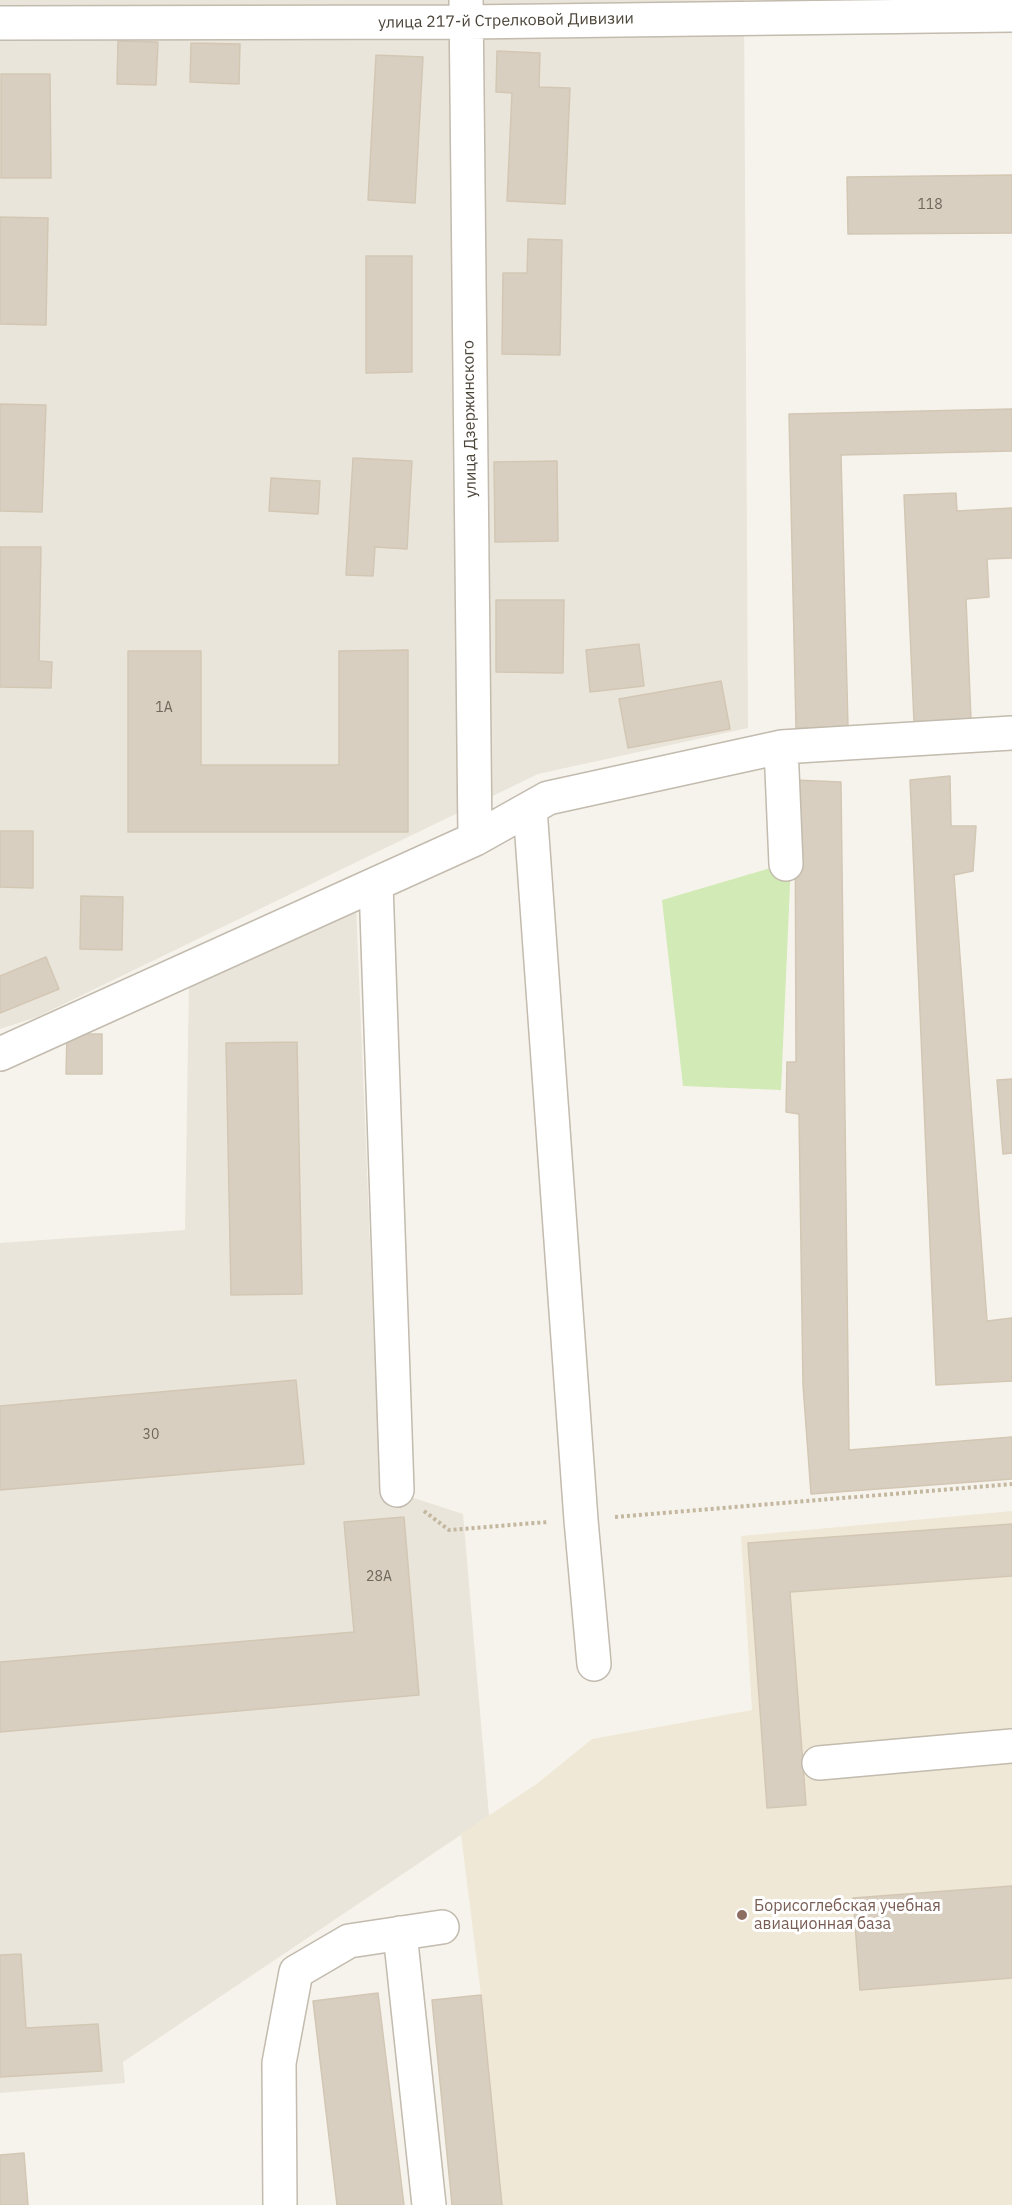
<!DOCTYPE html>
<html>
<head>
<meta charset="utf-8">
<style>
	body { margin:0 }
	canvas { display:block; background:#f6f3ec }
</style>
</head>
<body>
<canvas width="1012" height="2205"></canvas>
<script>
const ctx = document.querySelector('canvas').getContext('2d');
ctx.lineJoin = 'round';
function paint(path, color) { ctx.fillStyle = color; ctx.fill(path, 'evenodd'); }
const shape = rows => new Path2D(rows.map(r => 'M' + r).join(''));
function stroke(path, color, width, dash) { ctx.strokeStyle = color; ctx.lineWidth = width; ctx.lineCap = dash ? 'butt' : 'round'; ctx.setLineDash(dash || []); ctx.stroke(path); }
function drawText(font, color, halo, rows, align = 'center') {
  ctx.font = font + ' "IBM Plex Sans",sans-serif'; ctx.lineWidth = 6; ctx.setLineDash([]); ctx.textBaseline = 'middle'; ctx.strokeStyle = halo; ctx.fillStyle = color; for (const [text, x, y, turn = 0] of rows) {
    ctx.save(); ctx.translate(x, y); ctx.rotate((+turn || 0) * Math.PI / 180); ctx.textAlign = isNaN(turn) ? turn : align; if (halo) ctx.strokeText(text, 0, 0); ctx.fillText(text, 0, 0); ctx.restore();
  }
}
paint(shape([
	[0,0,744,0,748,728,538,774,37,1017,0,1029],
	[356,904,380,1487,463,1514,489,1816,123,2062,125,2083,0,2093,0,1243,185,1230,189,980]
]), '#eae5da');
paint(shape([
	[1012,1511,1012,2205,502,2205,481,1995,461,1834,538,1783,592,1739,752,1710,741,1536]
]), '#efe8d6');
paint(shape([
	[791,862,781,1090,683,1086,662,900]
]), '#d2eab5');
const building = shape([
	[118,41,158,42,156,85,117,84,118,41],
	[191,43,240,44,239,84,190,82,191,43],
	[497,51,540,53,539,87,570,88,565,204,507,201,512,93,496,92,497,51],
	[376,55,423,57,415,203,368,200,376,55],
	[1,74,50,74,51,178,1,178,1,74],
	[1012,175,1012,233,848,234,847,177,1012,175],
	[0,217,48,218,46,325,0,324,0,217],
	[528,239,562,240,560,355,502,354,503,273,527,273,528,239],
	[366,256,412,256,412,372,366,373,366,256],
	[0,404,46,405,42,512,0,511,0,404],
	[1012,409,1012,451,841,455,848,727,796,728,789,414,1012,409],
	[353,458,412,461,407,549,375,547,373,576,346,575,353,458],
	[557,461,558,541,495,542,494,462,557,461],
	[271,478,320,481,318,514,269,511,271,478],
	[956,493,957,511,1012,508,1012,558,987,559,989,597,966,599,971,720,914,722,904,495,956,493],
	[0,547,41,547,39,661,52,662,51,688,0,687,0,547],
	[496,600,564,600,563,673,496,672,496,600],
	[639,644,644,686,590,692,586,650,639,644],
	[408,650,408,832,128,832,128,651,201,651,201,765,339,765,339,651,408,650],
	[721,681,730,729,628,748,619,699,721,681],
	[950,776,951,826,976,826,973,871,954,875,987,1321,1012,1318,1012,1381,936,1385,910,780,950,776],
	[795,780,841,782,849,1450,1012,1437,1012,1479,811,1494,803,1385,799,1114,786,1112,787,1062,796,1062,795,780],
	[0,831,33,831,33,888,0,887,0,831],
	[81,896,123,897,122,950,80,949,81,896],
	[46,957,59,989,0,1013,0,976,46,957],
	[67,1034,102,1034,102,1074,66,1074,67,1034],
	[297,1042,302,1294,231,1295,226,1043,297,1042],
	[1012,1079,1012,1153,1003,1154,997,1080,1012,1079],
	[296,1380,304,1464,0,1490,0,1406,296,1380],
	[404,1517,419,1695,0,1732,0,1662,354,1632,344,1522,404,1517],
	[1012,1524,1012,1576,790,1592,806,1805,767,1808,748,1543,1012,1524],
	[1012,1886,1012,1978,860,1990,853,1898,1012,1886],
	[21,1954,26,2028,98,2024,102,2071,0,2077,0,1955,21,1954],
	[378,1993,404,2205,337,2205,313,2001,378,1993],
	[481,1995,502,2205,452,2205,432,2000,481,1995],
	[24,2153,28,2205,0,2205,0,2155,24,2153]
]);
paint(building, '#d8cfc1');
stroke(building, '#d3c7b4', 1.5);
const minor = shape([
	[466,0,475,839],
	[0,23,466,22,1012,15],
	[781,747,786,864],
	[530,808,581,1520,594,1664],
	[376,884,397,1490],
	[0,1054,475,839,548,798,781,747,1012,733],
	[819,1763,1012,1746],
	[400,1933,429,2205],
	[280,2205,279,2063,296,1972,349,1941,442,1927]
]);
stroke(minor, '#c2bbae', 36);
stroke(shape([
	[424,1511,449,1530,548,1522],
	[615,1517,1012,1484]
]), '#c4b79f', 4, [3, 3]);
stroke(minor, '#fff', 33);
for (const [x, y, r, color] of [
	[742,1915,6,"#8d6e63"]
]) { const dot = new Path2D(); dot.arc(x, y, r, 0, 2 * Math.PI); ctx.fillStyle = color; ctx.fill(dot); stroke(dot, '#fff', 2); }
drawText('14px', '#6e675b', null, [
	["118",930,205],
	["1А",164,708],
	["30",151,1435],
	["28А",379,1577]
]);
drawText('16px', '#4b4439', '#fff', [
	["улица 217-й Стрелковой Дивизии",506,21,-1],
	["улица Дзержинского",470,419,-91]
]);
drawText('16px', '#785e54', '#fff', [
	["Борисоглебская учебная",754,1906],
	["авиационная база",754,1924]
], 'left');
</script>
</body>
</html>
